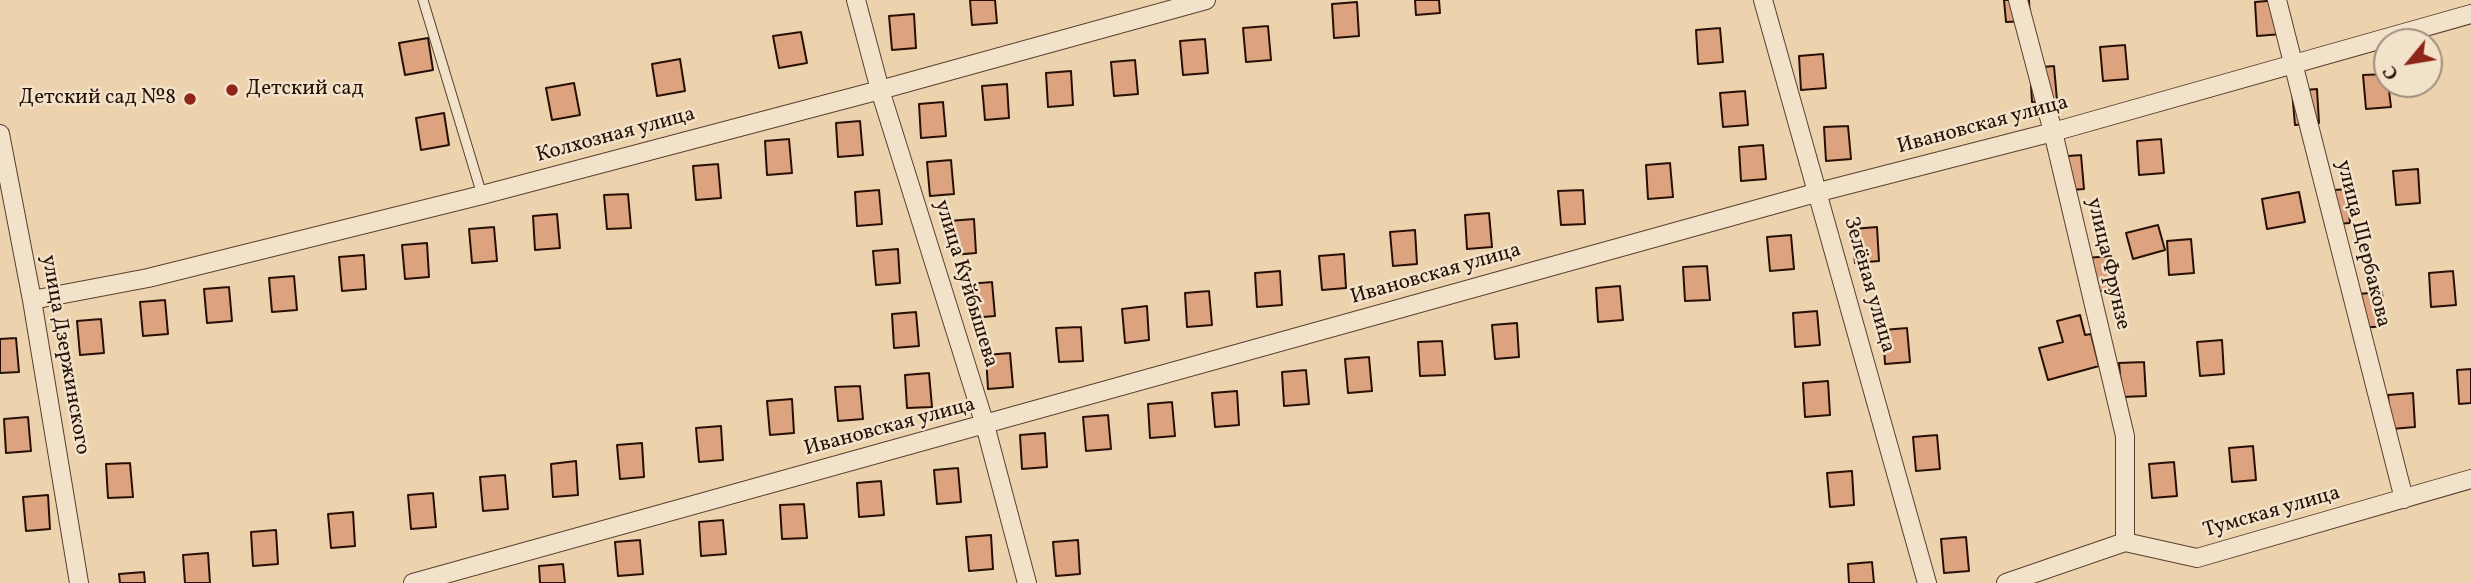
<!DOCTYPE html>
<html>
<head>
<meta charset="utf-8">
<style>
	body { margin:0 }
	#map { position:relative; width:2471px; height:583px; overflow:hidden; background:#edd2ae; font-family:Vollkorn,serif }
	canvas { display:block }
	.north { position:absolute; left:2373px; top:28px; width:70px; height:70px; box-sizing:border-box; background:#f3e2ca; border:2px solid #a18e7c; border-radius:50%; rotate:240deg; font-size:19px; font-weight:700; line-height:28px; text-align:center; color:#261006 }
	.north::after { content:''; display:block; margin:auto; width:24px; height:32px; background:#8f2418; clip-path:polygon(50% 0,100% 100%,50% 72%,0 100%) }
</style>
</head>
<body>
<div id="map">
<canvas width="2471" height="583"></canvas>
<div class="north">С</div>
</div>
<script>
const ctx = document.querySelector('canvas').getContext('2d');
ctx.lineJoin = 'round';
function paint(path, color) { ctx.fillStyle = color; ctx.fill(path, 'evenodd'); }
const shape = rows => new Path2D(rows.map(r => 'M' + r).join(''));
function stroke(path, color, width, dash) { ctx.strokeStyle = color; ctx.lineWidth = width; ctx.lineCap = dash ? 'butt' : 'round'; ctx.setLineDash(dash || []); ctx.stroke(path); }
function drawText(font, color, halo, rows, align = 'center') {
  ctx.font = font + ' Vollkorn,serif'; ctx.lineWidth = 5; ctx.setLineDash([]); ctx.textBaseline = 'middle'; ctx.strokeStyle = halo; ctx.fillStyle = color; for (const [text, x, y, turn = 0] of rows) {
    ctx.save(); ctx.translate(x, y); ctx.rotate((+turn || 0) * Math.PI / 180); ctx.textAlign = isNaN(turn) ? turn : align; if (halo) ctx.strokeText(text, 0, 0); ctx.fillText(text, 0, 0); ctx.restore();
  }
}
const building = shape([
	[970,0,995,0,997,23,972,25,970,0],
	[1415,0,1439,0,1440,13,1416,15,1415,0],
	[2004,0,2029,0,2030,21,2006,22,2004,0],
	[2279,0,2282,34,2257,36,2255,2,2279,0],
	[1357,2,1359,36,1334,38,1332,4,1357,2],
	[914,14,916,48,892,50,889,16,914,14],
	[1268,26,1271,60,1246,62,1243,28,1268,26],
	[1720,28,1723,62,1698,64,1696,30,1720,28],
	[801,32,807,63,779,68,773,36,801,32],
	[428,38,433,70,405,75,399,43,428,38],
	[1205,39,1208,73,1183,75,1180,41,1205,39],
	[2125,45,2128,79,2103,81,2100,47,2125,45],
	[1823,54,1826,88,1801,90,1799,56,1823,54],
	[680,59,685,91,657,96,652,64,680,59],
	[1135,60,1138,94,1114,96,1111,62,1135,60],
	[2054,66,2057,100,2032,102,2030,68,2054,66],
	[1071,71,1073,105,1048,107,1046,73,1071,71],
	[2387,74,2391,107,2366,109,2363,75,2387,74],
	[574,83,580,115,552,120,546,88,574,83],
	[1007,84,1009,118,985,120,982,86,1007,84],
	[2317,89,2319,123,2295,125,2292,91,2317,89],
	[1745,91,1748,125,1723,127,1720,93,1745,91],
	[943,102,946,136,921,138,919,104,943,102],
	[444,113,449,145,421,150,416,118,444,113],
	[860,121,863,155,838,157,836,123,860,121],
	[1848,126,1851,159,1826,161,1824,127,1848,126],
	[789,139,792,173,767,175,765,141,789,139],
	[2161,139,2164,173,2139,175,2137,141,2161,139],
	[1763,145,1766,179,1741,181,1739,147,1763,145],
	[2081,155,2084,189,2059,191,2056,157,2081,155],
	[951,160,954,194,930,196,927,162,951,160],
	[1670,163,1673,197,1648,199,1646,165,1670,163],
	[718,164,721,198,696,200,693,166,718,164],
	[2418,169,2420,203,2396,205,2393,171,2418,169],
	[2347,189,2350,223,2325,225,2322,191,2347,189],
	[879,190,882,224,857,226,855,192,879,190],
	[1583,190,1585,224,1561,225,1558,191,1583,190],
	[2299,192,2305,222,2267,229,2262,199,2299,192],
	[628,194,631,228,607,229,604,195,628,194],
	[1489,213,1492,247,1467,249,1465,215,1489,213],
	[557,214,560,248,535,250,533,216,557,214],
	[974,219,976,253,952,255,949,221,974,219],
	[2158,225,2165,250,2133,259,2126,233,2158,225],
	[494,227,497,261,472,263,469,229,494,227],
	[1877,227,1879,261,1855,263,1852,229,1877,227],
	[1415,230,1417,264,1393,266,1390,232,1415,230],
	[1791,235,1794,269,1770,271,1767,237,1791,235],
	[2191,239,2194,273,2169,275,2167,241,2191,239],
	[427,243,429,277,405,279,402,245,427,243],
	[898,249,900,283,876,285,873,251,898,249],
	[1344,254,1346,288,1322,290,1319,256,1344,254],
	[364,255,366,289,342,291,339,257,364,255],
	[2111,256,2114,290,2089,292,2086,258,2111,256],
	[1707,266,1710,300,1685,301,1683,267,1707,266],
	[1280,271,1282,305,1257,307,1255,273,1280,271],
	[2453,271,2456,305,2431,307,2429,273,2453,271],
	[294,276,297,310,272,312,269,278,294,276],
	[992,282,995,316,971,318,968,284,992,282],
	[1620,286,1623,320,1598,322,1596,288,1620,286],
	[229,287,232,321,207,323,204,289,229,287],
	[1209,291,1212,325,1187,327,1185,293,1209,291],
	[2382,292,2385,326,2361,328,2358,294,2382,292],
	[165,300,168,334,143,336,140,302,165,300],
	[1147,306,1149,340,1125,343,1122,309,1147,306],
	[1817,311,1820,345,1795,347,1793,313,1817,311],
	[916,312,919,346,894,348,892,314,916,312],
	[2080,315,2085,335,2091,334,2099,366,2048,380,2039,348,2063,342,2057,321,2080,315],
	[101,319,104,353,80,355,77,321,101,319],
	[1517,323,1519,357,1495,359,1492,325,1517,323],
	[1081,327,1083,361,1059,362,1056,328,1081,327],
	[1907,328,1910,362,1885,364,1883,330,1907,328],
	[16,338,19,372,0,373,0,339,16,338],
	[2222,340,2224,374,2200,376,2197,342,2222,340],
	[1442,341,1445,375,1420,376,1418,342,1442,341],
	[1010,353,1013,387,988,389,986,355,1010,353],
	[1369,357,1372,391,1348,393,1345,359,1369,357],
	[2144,362,2146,396,2122,397,2119,363,2144,362],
	[2471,369,2471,403,2459,404,2457,370,2471,369],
	[1306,370,1309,404,1284,406,1282,372,1306,370],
	[929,373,932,407,907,408,905,375,929,373],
	[1828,381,1830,415,1805,417,1803,383,1828,381],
	[860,386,863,419,838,421,835,387,860,386],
	[1237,391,1239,425,1215,427,1212,393,1237,391],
	[2413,393,2415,427,2391,429,2388,395,2413,393],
	[792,399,794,433,770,435,767,401,792,399],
	[1172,402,1175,436,1150,438,1148,404,1172,402],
	[1108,415,1111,449,1086,451,1083,417,1108,415],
	[28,417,31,451,6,453,4,419,28,417],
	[721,426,723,460,699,462,696,428,721,426],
	[1045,433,1047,467,1022,469,1020,435,1045,433],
	[1937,435,1940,469,1916,471,1913,437,1937,435],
	[642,443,644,477,620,479,617,445,642,443],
	[2253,446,2256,480,2232,482,2229,448,2253,446],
	[576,461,578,495,553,497,551,464,576,461],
	[2174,462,2177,496,2152,498,2149,464,2174,462],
	[130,463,133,497,108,498,106,464,130,463],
	[958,468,961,502,937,504,934,470,958,468],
	[1852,471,1854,505,1830,507,1827,473,1852,471],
	[505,475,508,509,483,511,480,477,505,475],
	[881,481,884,515,859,517,857,483,881,481],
	[433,493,436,527,411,529,408,495,433,493],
	[48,495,50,529,26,531,23,497,48,495],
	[804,504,807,538,782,539,780,505,804,504],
	[353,512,355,546,331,548,328,514,353,512],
	[723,520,726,554,701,556,699,522,723,520],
	[276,530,278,564,253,566,251,532,276,530],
	[991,535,993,569,969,571,966,537,991,535],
	[1966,537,1969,571,1944,573,1941,539,1966,537],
	[640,540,643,574,618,576,615,542,640,540],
	[1078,540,1080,574,1056,576,1053,542,1078,540],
	[208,553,210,583,185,583,183,555,208,553],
	[1872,562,1874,583,1849,583,1848,564,1872,562],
	[563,564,565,583,540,583,539,566,563,564],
	[144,572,145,583,120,583,119,574,144,572]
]);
paint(building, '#dda27e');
stroke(building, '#261006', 2);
const lane = shape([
	[423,0,482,195]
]);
const street = shape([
	[856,0,880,90,985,425,1027,583],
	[1763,0,1927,583],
	[2018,0,2053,132,2125,436,2125,542],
	[2277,0,2404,499],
	[0,134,32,300,79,583],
	[32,300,148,278,482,195,880,90,1206,0],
	[413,583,1819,192,2053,132,2471,14],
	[2006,583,2125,542,2197,558,2471,479]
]);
stroke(lane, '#584030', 11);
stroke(street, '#584030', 20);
stroke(lane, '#f3e2ca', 9);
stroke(street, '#f3e2ca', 18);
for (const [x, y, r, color] of [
	[232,90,7,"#8f2418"],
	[190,99,7,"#8f2418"]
]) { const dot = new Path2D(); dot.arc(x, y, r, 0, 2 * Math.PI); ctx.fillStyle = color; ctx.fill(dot); stroke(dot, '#f3e2ca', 2.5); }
drawText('21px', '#261006', '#f3e2ca', [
	["Детский сад",246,90],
	["Детский сад №8",176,99,"right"]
], 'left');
drawText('21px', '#261006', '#f3e2ca', [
	["Ивановская улица",1983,126,-15],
	["Колхозная улица",616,136,-15],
	["улица Щербакова",2362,244,76],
	["улица Фрунзе",2107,264,77],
	["Ивановская улица",1436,275,-16],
	["улица Куйбышева",965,284,73],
	["Зелёная улица",1868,285,74],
	["улица Дзержинского",64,355,80],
	["Ивановская улица",890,428,-15],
	["Тумская улица",2272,513,-16]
]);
</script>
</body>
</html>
